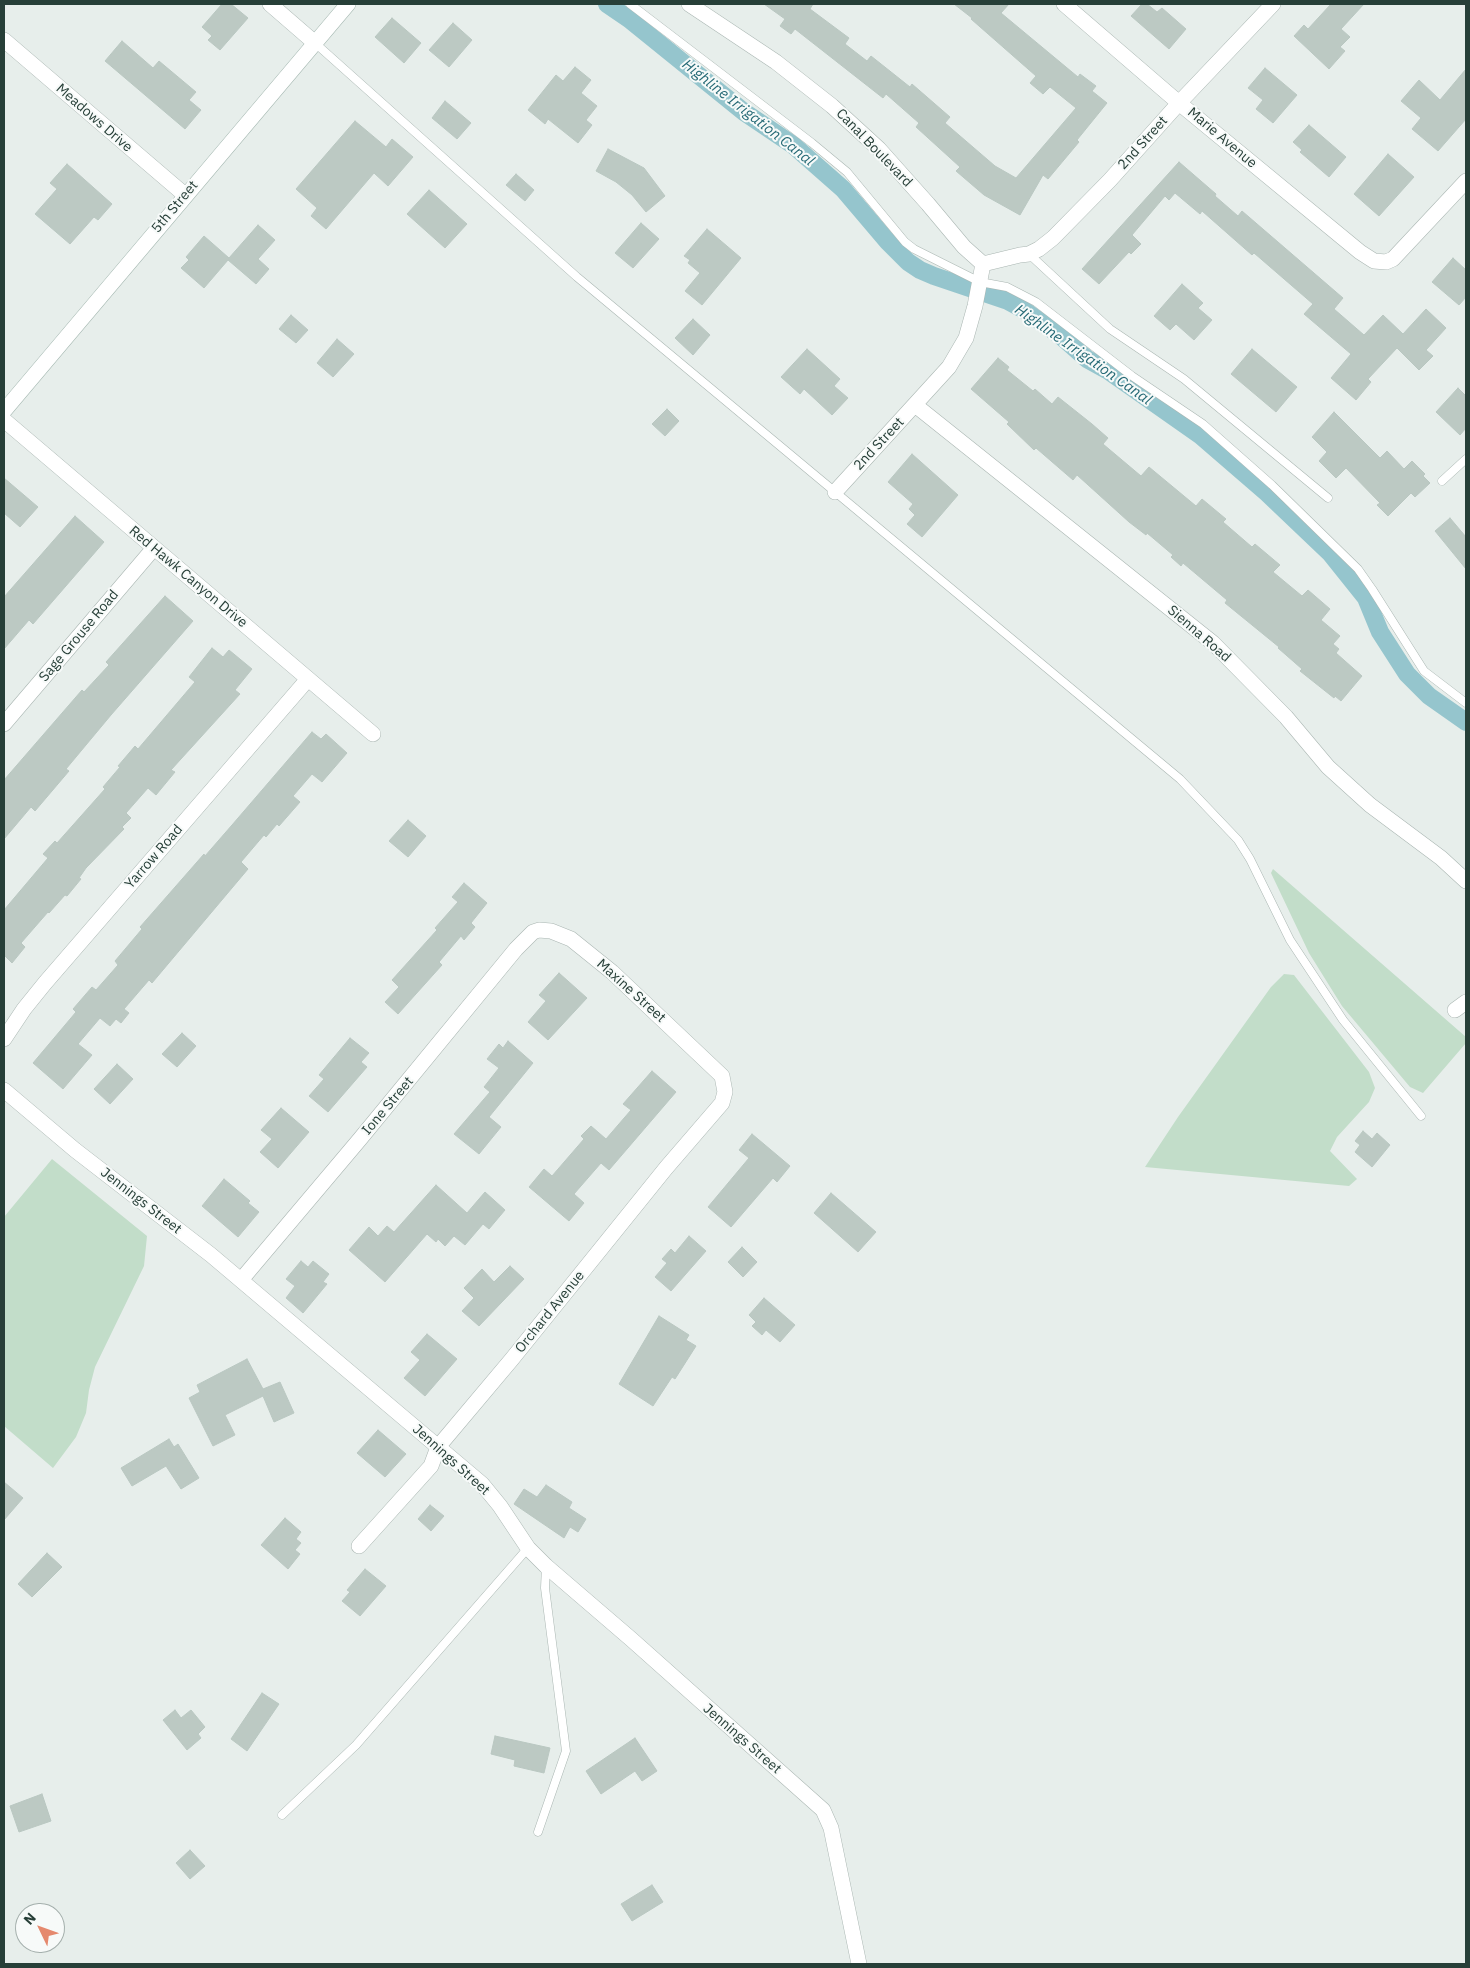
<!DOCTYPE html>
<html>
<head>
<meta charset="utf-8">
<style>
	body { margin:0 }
	#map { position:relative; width:1470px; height:1968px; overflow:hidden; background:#e7eeeb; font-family:"IBM Plex Sans",sans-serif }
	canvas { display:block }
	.frame { position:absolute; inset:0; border:5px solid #273f38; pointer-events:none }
	.north { position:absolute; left:15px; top:1903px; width:50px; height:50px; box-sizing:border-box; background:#f7faf9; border:1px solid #a4afac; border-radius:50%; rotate:312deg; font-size:14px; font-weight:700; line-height:20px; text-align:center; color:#273f38 }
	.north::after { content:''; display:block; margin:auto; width:18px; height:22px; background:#e5896e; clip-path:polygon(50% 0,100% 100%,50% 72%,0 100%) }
</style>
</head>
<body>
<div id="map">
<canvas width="1470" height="1968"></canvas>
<div class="frame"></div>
<div class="north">N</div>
</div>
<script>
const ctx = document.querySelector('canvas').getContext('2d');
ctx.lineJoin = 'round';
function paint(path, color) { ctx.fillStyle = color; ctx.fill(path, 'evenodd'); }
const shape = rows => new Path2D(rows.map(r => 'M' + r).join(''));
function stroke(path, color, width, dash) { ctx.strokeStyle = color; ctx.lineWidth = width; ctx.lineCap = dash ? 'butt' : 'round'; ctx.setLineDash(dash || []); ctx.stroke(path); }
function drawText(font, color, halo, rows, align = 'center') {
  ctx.font = font + ' "IBM Plex Sans",sans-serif'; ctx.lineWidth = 4; ctx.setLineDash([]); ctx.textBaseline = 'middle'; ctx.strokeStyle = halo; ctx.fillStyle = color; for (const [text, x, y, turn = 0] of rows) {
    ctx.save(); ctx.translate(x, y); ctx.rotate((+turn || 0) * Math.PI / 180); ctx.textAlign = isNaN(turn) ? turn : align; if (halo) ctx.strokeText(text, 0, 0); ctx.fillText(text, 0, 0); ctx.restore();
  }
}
paint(shape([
	[1273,869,1466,1037,1466,1043,1423,1093,1410,1087,1342,1006,1309,953,1271,873],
	[1284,974,1294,975,1369,1072,1375,1088,1369,1102,1337,1137,1330,1151,1357,1179,1349,1186,1145,1167,1178,1117,1271,987],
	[52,1159,147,1236,144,1266,95,1367,89,1390,86,1413,76,1437,53,1468,4,1426,4,1217]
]), '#c2ddc9');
stroke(shape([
	[607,4,629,19,744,112,793,145,843,189,888,242,908,262,920,270,934,276,1008,301,1021,308,1061,336,1087,359,1107,370,1201,436,1267,493,1330,553,1366,598,1380,632,1407,674,1429,696,1466,722]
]), '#95c5cd', 18);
const building = shape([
	[222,4,231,4,248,18,220,50,208,40,212,36,202,27,222,4],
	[764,4,813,4,810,9,849,38,845,44,867,61,871,56,910,87,912,84,950,117,945,123,995,166,1016,178,1076,108,1050,87,1043,94,1030,83,1036,76,971,19,972,18,954,4,1009,4,1001,13,1078,77,1080,74,1096,86,1092,91,1107,103,1077,140,1079,142,1048,179,1043,175,1020,215,984,195,956,171,960,167,916,127,919,123,886,94,883,98,795,29,791,34,780,26,785,19,764,4],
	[1142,4,1147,4,1157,12,1162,8,1186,29,1169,49,1131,16,1142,4],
	[1331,4,1364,4,1341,29,1350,37,1340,47,1345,51,1329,69,1294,36,1304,25,1308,29,1331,4],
	[392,18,421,43,404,63,375,37,392,18],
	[453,23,472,40,449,67,429,50,453,23],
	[122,41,153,68,159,61,196,92,189,100,201,110,185,129,105,61,122,41],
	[575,67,591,80,581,93,597,106,586,120,592,125,578,143,548,119,545,124,528,110,556,75,563,81,575,67],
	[1265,68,1297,95,1273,123,1256,109,1263,100,1248,88,1265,68],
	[1466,69,1466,119,1438,151,1412,129,1421,118,1401,101,1419,80,1440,100,1466,69],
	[445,101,471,123,457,139,432,118,445,101],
	[355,121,386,147,392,139,413,157,388,186,374,173,326,229,311,216,317,208,296,189,355,121],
	[1309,125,1346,157,1329,177,1300,152,1302,150,1293,142,1309,125],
	[608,149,644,168,665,196,646,212,632,195,616,182,596,171,608,149],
	[1388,154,1414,177,1379,216,1354,194,1388,154],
	[1179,162,1216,194,1215,196,1238,216,1242,211,1343,298,1334,309,1364,335,1383,315,1403,334,1426,309,1446,328,1426,350,1433,356,1419,370,1397,348,1368,379,1371,382,1356,400,1331,378,1351,354,1304,314,1313,304,1254,253,1252,255,1202,211,1200,214,1175,193,1169,200,1165,196,1132,235,1141,244,1131,254,1129,252,1099,284,1082,269,1179,162],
	[67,164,112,204,98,220,94,217,70,244,35,214,57,189,50,183,67,164],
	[516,174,534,190,525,201,506,185,516,174],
	[429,190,467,224,445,248,407,214,429,190],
	[641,223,659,239,633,268,615,253,641,223],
	[258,225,275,240,258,259,269,269,256,284,228,260,204,288,181,268,189,260,186,257,204,236,229,258,258,225],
	[707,229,741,258,702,305,685,291,700,273,688,263,690,260,684,256,707,229],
	[1453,258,1466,270,1466,297,1459,305,1432,282,1453,258],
	[1182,284,1203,303,1198,308,1212,320,1194,340,1176,324,1170,330,1154,316,1182,284],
	[291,315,308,330,296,343,279,329,291,315],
	[693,319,710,335,693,355,675,338,693,319],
	[337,339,354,354,333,377,317,363,337,339],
	[807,349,840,379,834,386,848,398,832,415,804,389,800,394,781,377,807,349],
	[1252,349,1297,387,1276,412,1231,374,1252,349],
	[998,358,1009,367,1007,370,1033,391,1035,389,1052,404,1058,397,1092,424,1108,438,1103,444,1141,476,1149,467,1196,506,1202,499,1226,519,1223,522,1252,547,1255,544,1280,565,1273,572,1302,596,1308,590,1330,609,1321,620,1340,636,1333,644,1339,649,1336,653,1362,676,1341,701,1335,696,1334,698,1300,671,1302,669,1278,648,1279,647,1225,603,1227,600,1183,563,1181,566,1171,557,1173,555,1147,533,1146,535,1129,522,1077,475,1073,480,1036,448,1034,450,1007,424,1009,422,971,389,998,358],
	[1458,388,1466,396,1466,428,1460,435,1436,412,1458,388],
	[667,409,679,421,665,436,652,424,667,409],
	[1334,412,1380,458,1387,451,1404,469,1412,461,1425,474,1423,476,1430,483,1415,497,1411,493,1388,516,1377,505,1380,503,1346,468,1336,478,1319,461,1327,452,1312,437,1334,412],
	[912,454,958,495,922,537,907,524,915,515,909,509,913,504,888,482,912,454],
	[4,478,38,507,20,527,4,513,4,478],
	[75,516,104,542,33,624,29,620,4,649,4,597,75,516],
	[1450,518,1466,537,1466,569,1435,531,1450,518],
	[165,596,193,621,111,715,66,769,69,771,35,811,31,807,4,839,4,780,82,690,84,692,109,665,106,662,165,596],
	[212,648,223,657,229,650,252,669,235,690,240,694,171,770,175,772,156,795,148,788,126,813,131,818,122,827,124,829,86,868,79,878,81,879,67,896,65,895,49,913,48,912,21,943,25,947,12,963,4,955,4,910,48,858,43,854,55,841,57,843,105,789,103,787,120,767,118,766,135,746,138,749,195,682,189,677,212,648],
	[312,732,321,739,326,734,347,753,322,782,312,774,293,796,300,802,279,826,277,824,266,837,264,835,241,862,248,869,152,983,149,980,124,1009,129,1013,121,1023,116,1019,110,1026,100,1018,78,1044,92,1055,63,1089,33,1063,76,1012,73,1009,92,987,96,990,118,965,115,961,142,929,140,927,204,854,205,856,232,825,312,732],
	[408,820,426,836,408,857,389,841,408,820],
	[464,883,487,903,471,923,475,927,464,940,461,936,439,962,442,965,398,1014,385,1002,399,987,392,980,437,930,435,928,458,902,452,897,464,883],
	[559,973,587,998,548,1040,528,1022,546,1001,539,995,559,973],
	[182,1033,196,1046,177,1067,162,1054,182,1033],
	[350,1038,369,1053,361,1062,367,1067,328,1112,309,1096,324,1079,319,1075,350,1038],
	[508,1041,533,1063,489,1117,501,1127,479,1154,454,1134,490,1092,484,1087,499,1068,487,1059,499,1044,503,1048,508,1041],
	[117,1064,133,1079,110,1104,94,1089,117,1064],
	[652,1071,676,1092,609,1170,601,1163,574,1194,584,1203,569,1221,529,1187,544,1169,552,1176,584,1139,581,1136,591,1126,606,1139,631,1110,623,1104,652,1071],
	[281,1108,309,1132,278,1168,260,1152,272,1139,261,1130,281,1108],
	[1363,1131,1372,1139,1377,1133,1390,1145,1372,1167,1355,1152,1360,1145,1355,1141,1363,1131],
	[752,1134,790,1166,777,1182,773,1178,731,1227,708,1207,749,1158,739,1150,752,1134],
	[224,1179,250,1201,248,1203,259,1212,238,1237,202,1206,224,1179],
	[436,1185,467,1213,485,1192,505,1210,489,1229,483,1224,465,1245,454,1236,445,1246,438,1239,436,1242,427,1234,385,1282,349,1250,369,1227,378,1236,387,1226,394,1232,436,1185],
	[831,1193,876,1232,858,1252,814,1213,831,1193],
	[689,1236,706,1251,671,1291,655,1277,667,1263,662,1259,671,1249,675,1253,689,1236],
	[742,1247,757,1262,743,1277,728,1262,742,1247],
	[301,1261,308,1267,313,1261,329,1274,323,1282,327,1284,303,1313,286,1298,295,1286,286,1279,301,1261],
	[510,1266,524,1279,479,1326,462,1311,474,1298,464,1288,482,1269,494,1282,510,1266],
	[764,1298,795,1325,780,1342,766,1330,762,1335,752,1326,756,1322,749,1315,764,1298],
	[659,1316,689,1335,686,1340,696,1346,675,1379,672,1377,653,1406,619,1384,659,1316],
	[427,1334,457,1359,425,1396,404,1378,420,1360,411,1352,427,1334],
	[247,1359,263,1389,280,1382,294,1413,274,1422,263,1396,225,1415,235,1435,213,1446,189,1398,200,1392,197,1385,247,1359],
	[378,1430,406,1454,385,1477,357,1453,378,1430],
	[169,1439,174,1447,178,1444,199,1478,181,1489,166,1466,132,1486,121,1468,169,1439],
	[4,1482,23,1498,4,1520,4,1482],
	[546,1485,572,1502,569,1508,586,1519,578,1532,570,1527,564,1538,514,1504,524,1489,537,1497,546,1485],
	[430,1505,444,1516,431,1531,418,1519,430,1505],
	[285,1518,301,1532,296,1539,301,1543,295,1550,300,1554,288,1569,261,1545,285,1518],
	[47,1553,62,1567,32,1597,18,1584,47,1553],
	[365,1569,386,1586,360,1616,342,1601,350,1592,347,1590,365,1569],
	[262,1693,279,1704,247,1751,231,1739,262,1693],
	[175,1710,181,1718,191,1710,205,1727,198,1734,201,1738,187,1750,163,1720,175,1710],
	[495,1736,550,1748,544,1773,514,1766,515,1760,491,1754,495,1736],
	[635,1738,657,1771,642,1781,635,1771,601,1794,586,1771,635,1738],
	[42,1794,51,1821,19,1832,10,1806,42,1794],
	[190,1850,205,1866,190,1879,176,1863,190,1850],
	[652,1885,663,1902,632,1921,621,1904,652,1885]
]);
paint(building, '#bcc9c3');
stroke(building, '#b9c7c1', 1);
const lane = shape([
	[630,4,812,143,847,172,905,242,914,249,980,282,1007,287,1036,302,1132,376,1203,424,1272,485,1358,569,1372,589,1424,671,1466,703],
	[315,43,577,277,1180,779,1238,840,1250,859,1290,940,1343,1020,1421,1116],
	[1029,254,1110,329,1184,379,1328,498],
	[1442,481,1466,459],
	[282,1815,356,1745,528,1548],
	[538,1832,566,1751,545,1588,546,1566]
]);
const street = shape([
	[270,4,315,43],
	[689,4,776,62,832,106,879,149,928,204,964,247,983,264,1020,255,1029,254,1039,249,1053,238,1110,180,1179,103,1273,4],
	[1064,4,1179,103,1360,252,1374,261,1386,262,1393,259,1466,181],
	[4,40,185,195],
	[915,405,1213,643,1286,717,1328,767,1370,805,1441,858,1466,881],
	[4,420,373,734],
	[835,492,949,367,966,338,975,306,983,264],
	[4,724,154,548],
	[1455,1010,1466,1002],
	[4,1039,24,1009,45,983,308,679],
	[4,1090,75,1150,211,1255,482,1484,500,1506,528,1548,546,1566,631,1639,823,1810,831,1828,859,1964],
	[241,1280,360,1139,516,949,533,932,539,930,551,931,571,939,612,972,722,1076,725,1092,722,1103,666,1168,512,1359,438,1447,431,1466,359,1546]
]);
const secondary = shape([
	[4,411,348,4]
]);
stroke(lane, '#aab6b2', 9);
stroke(street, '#aab6b2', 16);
stroke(secondary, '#a6b9b2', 16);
stroke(lane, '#fff', 8);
stroke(street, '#fff', 15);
stroke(secondary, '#fff', 15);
drawText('14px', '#273f38', '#f7faf9', [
	["Meadows Drive",94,118,41],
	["Marie Avenue",1222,138,40],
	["2nd Street",1143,143,-48],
	["Canal Boulevard",874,148,46],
	["5th Street",175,207,-50],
	["2nd Street",879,444,-47],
	["Red Hawk Canyon Drive",188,577,40],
	["Sienna Road",1199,634,41],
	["Sage Grouse Road",79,636,-50],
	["Yarrow Road",154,857,-49],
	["Maxine Street",631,991,42],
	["Ione Street",388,1106,-50],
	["Jennings Street",141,1201,38],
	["Orchard Avenue",550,1312,-51],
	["Jennings Street",451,1460,42],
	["Jennings Street",742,1739,41]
]);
drawText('italic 15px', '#266a76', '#f7faf9', [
	["Highline Irrigation Canal",748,113,38],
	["Highline Irrigation Canal",1083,355,35]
]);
</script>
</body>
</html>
